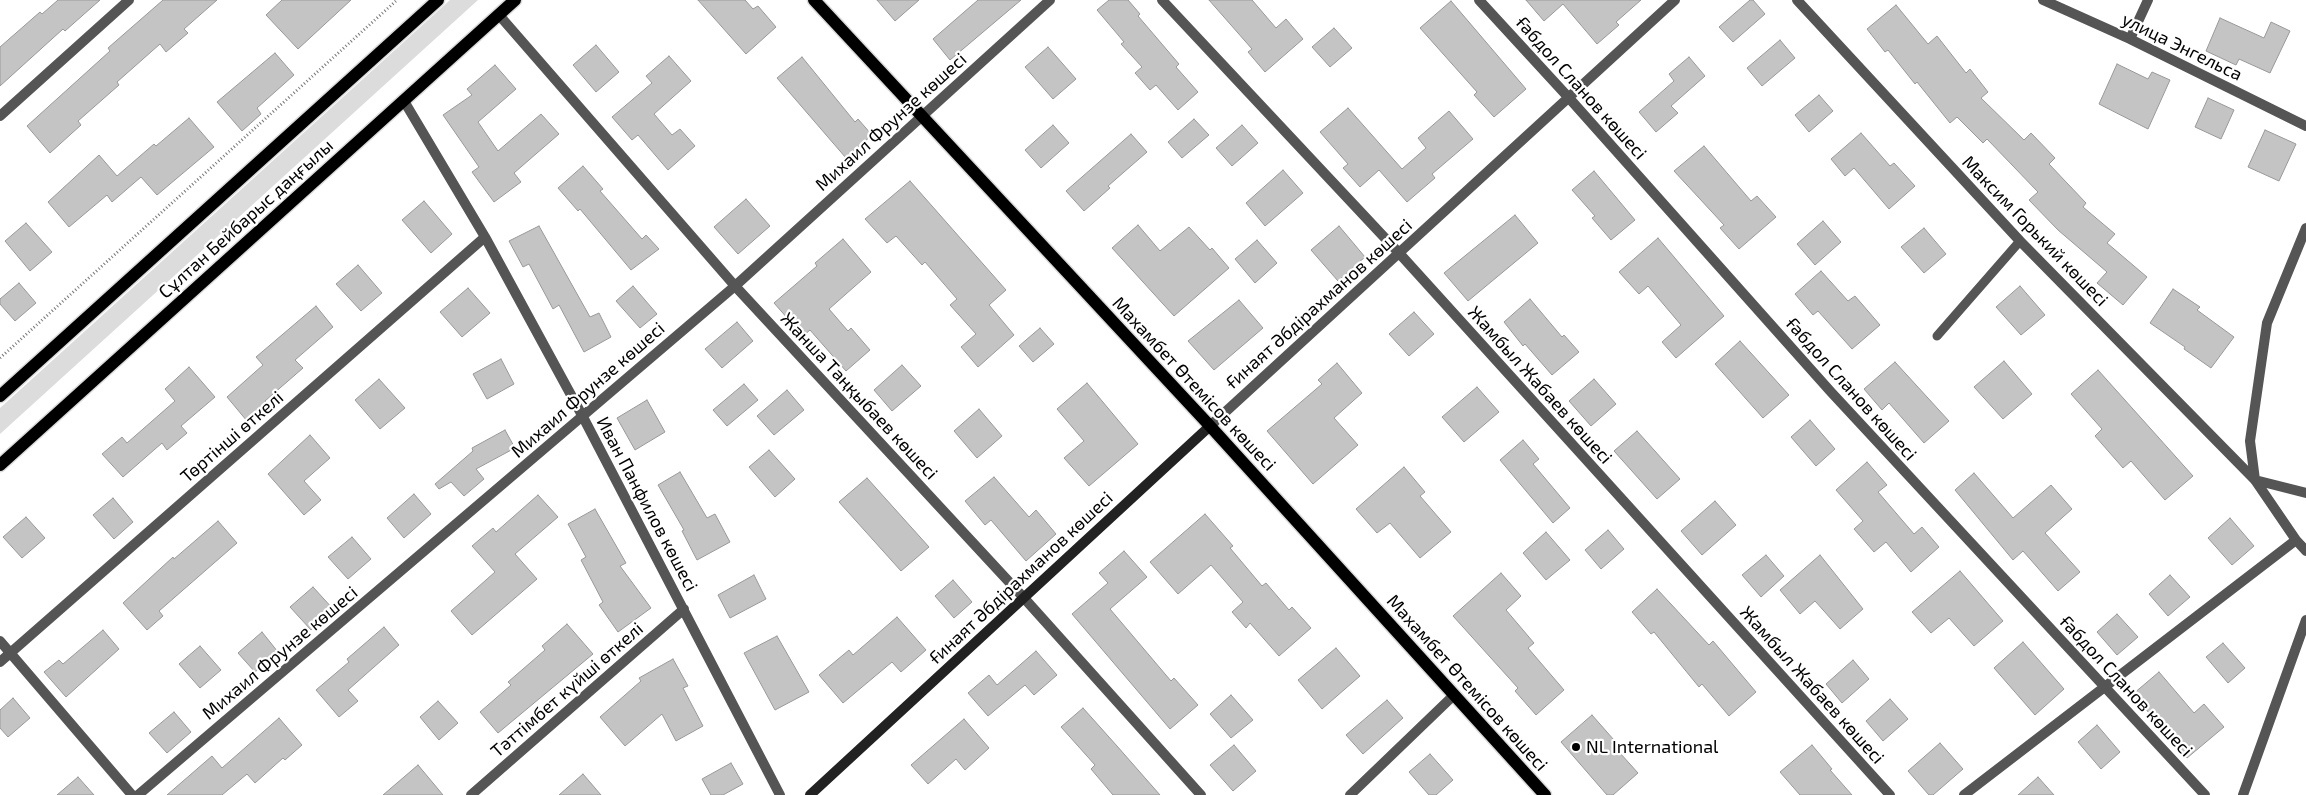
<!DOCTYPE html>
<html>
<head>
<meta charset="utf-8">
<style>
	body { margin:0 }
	canvas { display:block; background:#fff }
</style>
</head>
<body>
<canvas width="2306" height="795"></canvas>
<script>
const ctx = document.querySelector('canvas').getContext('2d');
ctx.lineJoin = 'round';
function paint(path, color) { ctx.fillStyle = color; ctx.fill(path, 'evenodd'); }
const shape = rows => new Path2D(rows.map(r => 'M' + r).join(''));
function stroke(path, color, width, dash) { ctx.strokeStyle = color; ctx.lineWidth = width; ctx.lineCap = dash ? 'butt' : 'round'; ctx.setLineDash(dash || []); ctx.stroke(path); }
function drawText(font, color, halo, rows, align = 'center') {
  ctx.font = font + ' "Exo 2",sans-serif'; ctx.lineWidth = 4.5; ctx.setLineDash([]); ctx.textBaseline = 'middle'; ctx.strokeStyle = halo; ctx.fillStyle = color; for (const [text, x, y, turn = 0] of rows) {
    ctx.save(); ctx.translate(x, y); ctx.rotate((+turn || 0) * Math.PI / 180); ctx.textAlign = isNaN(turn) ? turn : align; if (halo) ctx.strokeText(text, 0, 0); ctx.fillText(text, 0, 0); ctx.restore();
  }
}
paint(shape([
	[450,0,478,0,0,434,0,408]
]), '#dcdcdc');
const building = shape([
	[58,0,100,0,65,31,63,29,0,86,0,47,40,12,42,14,58,0],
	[163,0,217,0,184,29,188,33,166,52,160,44,117,82,119,85,78,121,81,125,50,153,27,126,110,51,108,48,163,0],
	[282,0,351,0,298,49,266,15,282,0],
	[698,0,745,0,753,9,758,6,776,27,746,54,698,0],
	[877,0,919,0,895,21,877,0],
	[978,0,1021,0,950,60,933,39,978,0],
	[1109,0,1128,0,1140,14,1138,16,1179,64,1176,67,1198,92,1178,110,1156,85,1150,90,1135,73,1142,67,1121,44,1124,42,1097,10,1109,0],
	[1209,0,1252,0,1276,28,1286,19,1303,39,1265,72,1248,52,1252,49,1209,0],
	[1526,0,1641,0,1616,22,1619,25,1597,44,1563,4,1544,21,1526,0],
	[1750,0,1753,0,1765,14,1733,42,1719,27,1750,0],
	[1451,1,1526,89,1494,117,1474,95,1477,92,1420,28,1451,1],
	[1896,5,1928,44,1937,36,1966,73,1970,69,1988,92,1981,98,2024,140,2031,133,2055,158,2049,164,2086,203,2083,207,2115,234,2107,243,2147,277,2123,305,2097,283,2107,272,2058,230,2029,200,2038,192,1987,139,1983,143,1957,117,1950,123,1917,82,1915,84,1888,50,1885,52,1867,29,1896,5],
	[2220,18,2264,38,2271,22,2290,31,2270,73,2239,59,2236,65,2206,51,2220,18],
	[1334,28,1352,48,1330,67,1312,47,1334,28],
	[1780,40,1795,58,1762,86,1747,68,1780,40],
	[596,45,619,72,596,92,573,65,596,45],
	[1048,47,1076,79,1053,99,1025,67,1048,47],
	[275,53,294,75,257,108,261,114,242,131,217,102,275,53],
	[669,56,691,81,654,114,672,135,680,129,695,146,668,170,638,135,632,140,612,117,652,83,646,76,669,56],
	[802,57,855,122,858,119,872,135,846,158,777,78,802,57],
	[1689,57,1705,76,1671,106,1678,113,1656,132,1639,112,1674,81,1669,74,1689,57],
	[2117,64,2148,79,2152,72,2170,80,2148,129,2099,104,2117,64],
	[495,65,516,89,478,122,498,151,541,114,559,134,514,173,521,182,494,202,472,172,479,167,443,115,472,95,467,89,495,65],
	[1819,95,1833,111,1809,132,1795,115,1819,95],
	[2208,98,2234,110,2221,139,2195,127,2208,98],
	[1348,108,1402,169,1426,148,1418,138,1449,111,1473,139,1432,174,1435,178,1407,202,1379,170,1360,187,1343,168,1348,164,1320,132,1348,108],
	[189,118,214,147,157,195,141,177,112,202,107,195,69,227,48,202,99,155,117,176,154,144,156,146,189,118],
	[1194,119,1209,135,1182,158,1168,142,1194,119],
	[1053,125,1069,143,1041,168,1025,150,1053,125],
	[1242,125,1258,143,1232,166,1216,148,1242,125],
	[2265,130,2296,144,2279,181,2248,167,2265,130],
	[1861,133,1890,166,1894,163,1915,186,1889,209,1854,168,1845,176,1831,159,1861,133],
	[1131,134,1147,152,1108,186,1110,188,1084,211,1066,191,1131,134],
	[1704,146,1751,201,1757,196,1776,217,1739,249,1720,228,1724,225,1674,171,1704,146],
	[583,166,603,189,600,191,642,239,646,235,659,249,631,270,580,209,578,211,558,188,583,166],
	[1283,170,1303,193,1265,226,1246,203,1283,170],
	[1594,171,1635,220,1611,240,1592,218,1595,216,1572,190,1594,171],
	[910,181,1006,290,989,305,1014,335,978,367,961,347,976,334,950,305,957,299,925,262,922,265,896,236,887,243,865,219,910,181],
	[746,199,770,226,738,254,714,227,746,199],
	[424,201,452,234,431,253,402,220,424,201],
	[1515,215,1538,243,1468,301,1444,273,1515,215],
	[1823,221,1841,242,1815,265,1797,244,1823,221],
	[26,223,52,252,30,271,5,241,26,223],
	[1138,225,1160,251,1189,227,1210,250,1212,248,1229,268,1174,316,1112,248,1138,225],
	[539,226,590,317,599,313,611,337,584,352,559,305,553,309,529,264,523,267,509,241,539,226],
	[1339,226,1365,257,1338,281,1311,250,1339,226],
	[1924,228,1946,254,1924,273,1901,247,1924,228],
	[1658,238,1724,316,1676,358,1662,342,1681,325,1648,286,1639,294,1619,272,1658,238],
	[843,239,871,272,829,309,848,331,851,328,870,350,846,371,810,330,803,336,774,303,817,266,815,263,843,239],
	[1257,240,1277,263,1255,283,1235,259,1257,240],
	[358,265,382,293,361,311,336,284,358,265],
	[1821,271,1848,301,1855,296,1880,325,1852,349,1818,311,1813,315,1795,294,1821,271],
	[19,283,36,303,15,321,0,304,0,299,19,283],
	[633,286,657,314,640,328,616,301,633,286],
	[2020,286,2045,315,2021,335,1996,307,2020,286],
	[468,288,490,313,462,337,440,312,468,288],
	[2173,289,2200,307,2197,310,2234,337,2211,368,2184,349,2185,347,2150,323,2173,289],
	[1530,299,1562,337,1564,335,1579,352,1552,375,1525,344,1523,346,1504,322,1530,299],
	[1239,300,1263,328,1214,370,1188,341,1239,300],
	[316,306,333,327,295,360,303,368,265,401,267,404,247,421,227,397,263,365,256,357,316,306],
	[1414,312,1434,334,1409,356,1389,334,1414,312],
	[737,322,753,341,722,368,705,349,737,322],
	[1040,328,1054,344,1033,362,1019,346,1040,328],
	[1740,341,1789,395,1763,418,1715,364,1740,341],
	[501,359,514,384,487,399,473,374,501,359],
	[2004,361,2032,394,2003,419,1974,387,2004,361],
	[1895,362,1949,421,1924,443,1889,403,1882,410,1864,389,1895,362],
	[1337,363,1362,393,1334,418,1358,445,1313,484,1267,431,1322,384,1318,380,1337,363],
	[902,365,921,386,892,411,874,390,902,365],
	[189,367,215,397,181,426,187,433,167,450,162,443,123,477,102,454,122,437,127,443,175,401,165,389,189,367],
	[2098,370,2193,476,2165,500,2131,461,2123,468,2095,436,2102,429,2071,394,2098,370],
	[379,379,405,408,380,429,355,400,379,379],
	[1594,379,1616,404,1591,426,1569,401,1594,379],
	[1087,383,1138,444,1089,486,1064,458,1084,441,1057,409,1087,383],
	[744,384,758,400,727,426,713,410,744,384],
	[1477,387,1499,412,1464,442,1442,417,1477,387],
	[787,390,804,410,774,435,757,416,787,390],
	[647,400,665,432,635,450,617,418,647,400],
	[979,409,1002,436,977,458,954,431,979,409],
	[1810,420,1835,449,1816,466,1791,437,1810,420],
	[505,430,515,448,476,469,484,479,464,496,451,482,439,489,435,484,473,451,472,448,505,430],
	[1637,431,1680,479,1657,499,1614,451,1637,431],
	[310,435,330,458,304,481,321,500,304,515,268,474,310,435],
	[1523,440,1539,459,1533,464,1570,508,1553,523,1500,460,1523,440],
	[769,450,795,479,775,497,749,467,769,450],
	[1867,462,1887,485,1878,492,1914,534,1922,527,1939,547,1911,572,1886,542,1874,552,1854,529,1863,521,1836,490,1867,462],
	[1404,467,1425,492,1420,496,1451,532,1420,558,1390,523,1377,533,1356,509,1404,467],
	[680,472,707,518,715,514,730,542,697,560,682,531,684,530,658,485,680,472],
	[1974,473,2013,518,2051,485,2072,509,2045,533,2080,572,2058,591,2023,551,2013,560,1955,490,1974,473],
	[994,477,1029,517,1036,510,1056,534,1026,561,991,520,985,525,965,501,994,477],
	[867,478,929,547,901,571,839,502,867,478],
	[414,494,431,514,404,538,387,518,414,494],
	[538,495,558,517,515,554,537,579,472,635,451,611,495,572,472,546,493,528,496,532,538,495],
	[113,498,133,522,114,539,93,515,113,498],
	[1715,501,1736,525,1702,555,1681,531,1715,501],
	[595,509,626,563,620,566,651,608,618,632,599,605,603,602,581,560,586,557,568,524,595,509],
	[1205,514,1233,546,1230,548,1262,586,1266,583,1289,610,1292,607,1311,628,1279,656,1250,623,1246,628,1232,612,1243,602,1211,565,1178,594,1150,562,1205,514],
	[26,517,45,538,22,558,3,537,26,517],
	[2230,518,2254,546,2232,565,2208,538,2230,518],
	[218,521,237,543,159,611,163,616,147,630,123,603,173,557,174,559,218,521],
	[1608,530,1624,549,1601,569,1585,550,1608,530],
	[1546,532,1570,560,1546,580,1523,553,1546,532],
	[352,537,371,559,348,579,328,557,352,537],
	[1124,551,1147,577,1110,609,1171,681,1174,678,1198,705,1170,729,1072,614,1108,583,1099,573,1124,551],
	[1766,555,1784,576,1761,597,1742,575,1766,555],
	[1820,555,1863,609,1840,629,1815,601,1800,614,1780,590,1820,555],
	[1960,571,2003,621,1974,646,1949,618,1931,633,1912,612,1960,571],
	[1501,573,1521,596,1506,610,1534,643,1528,648,1564,690,1536,715,1515,691,1518,688,1453,616,1501,573],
	[754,575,766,599,730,618,718,595,754,575],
	[2170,575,2190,597,2168,616,2149,594,2170,575],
	[953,580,972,602,954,618,935,596,953,580],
	[313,587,334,610,311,630,290,607,313,587],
	[1657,589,1709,645,1713,641,1756,692,1729,716,1702,684,1699,687,1654,632,1651,634,1632,612,1657,589],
	[2117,614,2138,637,2117,655,2097,632,2117,614],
	[897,617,926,650,901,672,892,662,843,703,819,675,849,650,853,655,897,617],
	[567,624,593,654,498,733,480,712,511,685,508,682,545,650,542,646,567,624],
	[384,627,399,645,348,690,358,701,339,717,316,690,349,662,347,659,384,627],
	[103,630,119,649,66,697,44,672,59,660,63,664,103,630],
	[262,632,278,652,255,672,238,653,262,632],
	[777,636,809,692,775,710,744,653,777,636],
	[2023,642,2064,689,2035,715,1994,668,2023,642],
	[2223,643,2245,668,2228,683,2206,657,2223,643],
	[200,646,221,670,200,688,179,664,200,646],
	[1336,648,1360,676,1322,709,1298,680,1336,648],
	[1036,651,1057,675,1034,695,1025,685,988,716,968,693,989,675,997,685,1036,651],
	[673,659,688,686,683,688,703,726,676,741,662,714,625,746,600,717,641,681,639,678,673,659],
	[1853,660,1869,679,1842,703,1826,684,1853,660],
	[2159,672,2194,713,2204,704,2224,727,2187,758,2133,694,2159,672],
	[1231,695,1253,720,1231,738,1210,714,1231,695],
	[13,698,30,718,8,737,0,728,0,710,13,698],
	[1890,699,1908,719,1883,741,1866,721,1890,699],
	[1387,700,1403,718,1363,754,1346,735,1387,700],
	[438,701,458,723,439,740,420,717,438,701],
	[1083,708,1117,746,1160,795,1113,795,1091,769,1095,765,1061,727,1083,708],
	[174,712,191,732,167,753,149,733,174,712],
	[1592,715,1614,740,1611,743,1638,773,1613,795,1607,795,1561,742,1592,715],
	[279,718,302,745,285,760,283,758,255,783,247,774,222,795,167,795,212,756,222,768,279,718],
	[964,719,989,748,965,770,956,759,928,784,911,765,964,719],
	[2097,725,2120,752,2101,769,2078,742,2097,725],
	[1940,743,1963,769,1933,795,1929,795,1908,771,1940,743],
	[1234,745,1256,771,1233,791,1210,765,1234,745],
	[1812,745,1832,769,1830,770,1852,795,1800,795,1780,772,1812,745],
	[1430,754,1453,780,1436,795,1429,795,1409,772,1430,754],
	[731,763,743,784,723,795,711,795,702,779,731,763],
	[418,765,443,795,383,795,418,765],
	[583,774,601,795,559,795,583,774],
	[78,777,94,795,57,795,78,777],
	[2038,777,2054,795,2018,795,2038,777]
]);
paint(building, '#c4c4c4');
stroke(building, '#999', 1);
const primary = shape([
	[814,0,1210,426,1545,795],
	[0,396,438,0],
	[0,465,515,0]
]);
stroke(primary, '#dbdbdb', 15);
stroke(shape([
	[0,358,397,0]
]), '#777', 3, [1, 2.5]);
stroke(shape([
	[1937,336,2020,241]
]), '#555', 9);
stroke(shape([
	[1162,0,1399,253,1890,795],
	[1479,0,1569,98,1831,392,2205,795],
	[1797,0,2020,241,2255,480,2296,540,2306,551],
	[2043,0,2130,39,2306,126],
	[499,15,735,286,1024,598,1201,795],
	[2130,39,2148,0],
	[404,101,485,237,583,417,780,795],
	[0,116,129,0],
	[2306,228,2267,323,2250,441,2255,480,2306,493],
	[1210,426,1675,0],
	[0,641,132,795],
	[0,662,485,237],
	[138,795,735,286,1050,0],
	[471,795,684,609],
	[1350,795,1454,695],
	[1964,795,2296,540],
	[2243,795,2306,620]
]), '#555', 10);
stroke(shape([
	[810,795,1210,426]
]), '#222', 10);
stroke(primary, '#000', 12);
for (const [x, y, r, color] of [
	[1576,747,5,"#000"]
]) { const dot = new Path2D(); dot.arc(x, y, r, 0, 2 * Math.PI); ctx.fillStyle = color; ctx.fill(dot); stroke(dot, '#fff', 2); }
drawText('18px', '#000', '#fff', [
	["улица Энгельса",2182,47,26],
	["Ғабдол Сланов көшесі",1581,88,48],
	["Михаил Фрунзе көшесі",891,122,-42],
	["Сұлтан Бейбарыс даңғылы",246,219,-42],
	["Максим Горький көшесі",2035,231,46],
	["Ғинаят Әбдірахманов көшесі",1319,304,-42],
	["Махамбет Өтемісов көшесі",1194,384,47],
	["Жамбыл Жабаев көшесі",1540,385,48],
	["Ғабдол Сланов көшесі",1851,389,48],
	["Михаил Фрунзе көшесі",588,390,-41],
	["Жанша Таңқыбаев көшесі",859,396,47],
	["Төртінші өткелі",232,437,-41],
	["Иван Панфилов көшесі",647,504,62],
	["Ғинаят Әбдірахманов көшесі",1021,578,-43],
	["Михаил Фрунзе көшесі",280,653,-40],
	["Махамбет Өтемісов көшесі",1467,683,48],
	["Жамбыл Жабаев көшесі",1812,685,48],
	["Ғабдол Сланов көшесі",2126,686,47],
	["Тәттімбет күйші өткелі",567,690,-41]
]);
drawText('18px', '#000', '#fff', [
	["NL International",1586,747]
], 'left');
</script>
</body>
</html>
